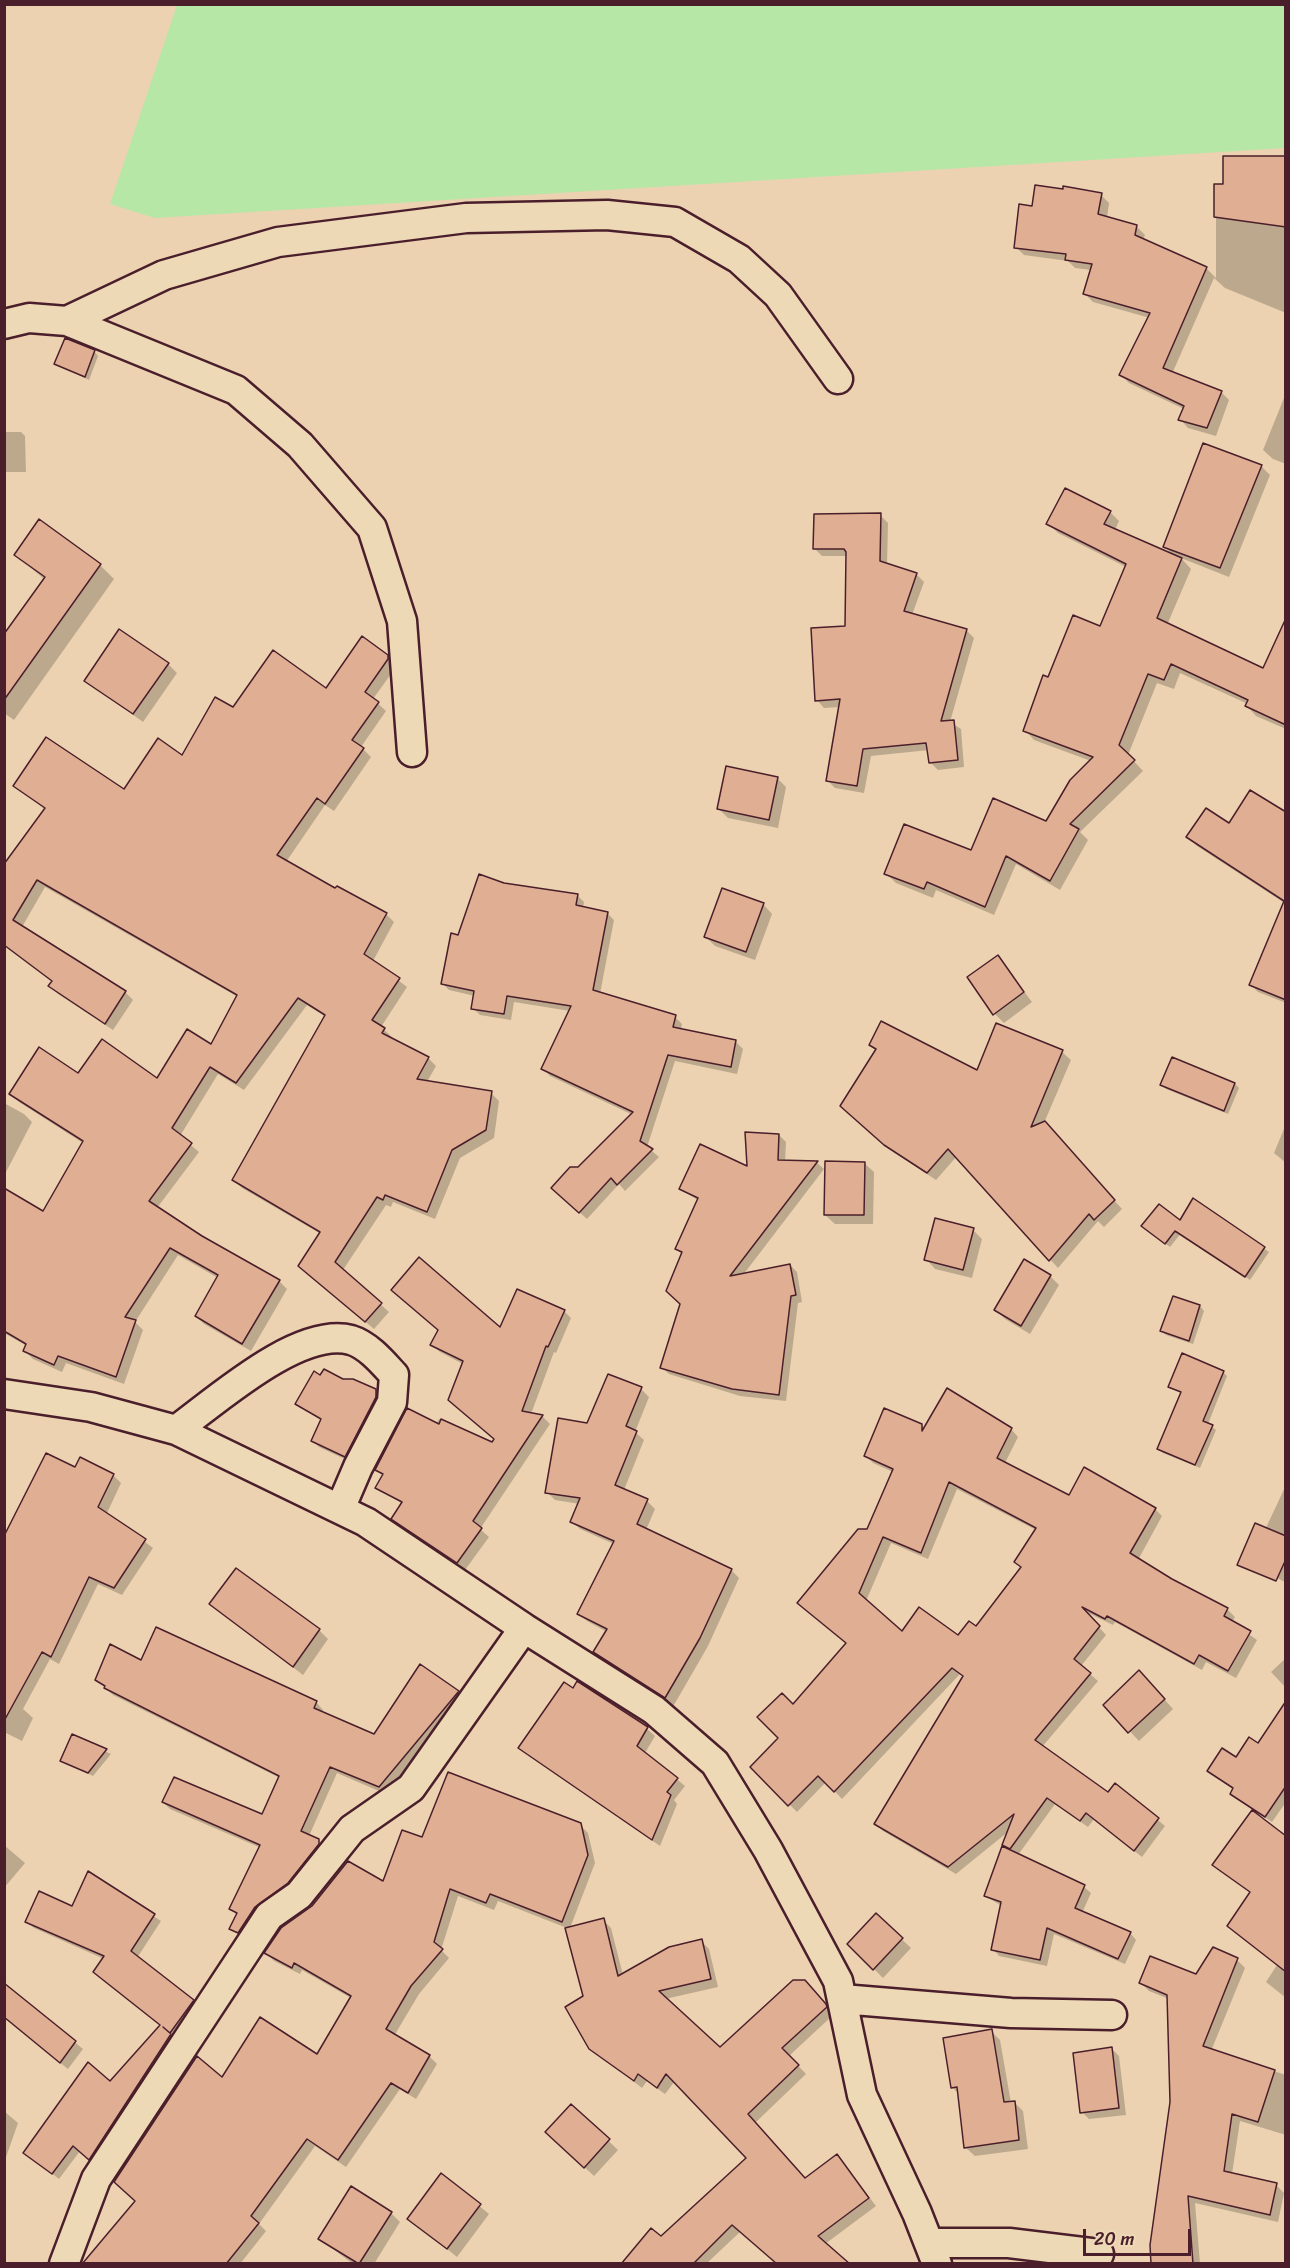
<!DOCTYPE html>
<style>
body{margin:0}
#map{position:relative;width:1290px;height:2268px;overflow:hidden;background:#ecd2b1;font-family:Sriracha,sans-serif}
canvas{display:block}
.frame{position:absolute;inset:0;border:6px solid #4a1f2b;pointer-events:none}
.scale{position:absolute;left:1083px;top:2229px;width:108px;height:27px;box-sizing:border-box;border:3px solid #4a1f2b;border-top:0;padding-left:8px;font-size:18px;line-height:21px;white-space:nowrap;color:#4a1f2b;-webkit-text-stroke:4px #eed9b7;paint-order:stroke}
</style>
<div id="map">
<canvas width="1290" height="2268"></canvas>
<div class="frame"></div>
<div class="scale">20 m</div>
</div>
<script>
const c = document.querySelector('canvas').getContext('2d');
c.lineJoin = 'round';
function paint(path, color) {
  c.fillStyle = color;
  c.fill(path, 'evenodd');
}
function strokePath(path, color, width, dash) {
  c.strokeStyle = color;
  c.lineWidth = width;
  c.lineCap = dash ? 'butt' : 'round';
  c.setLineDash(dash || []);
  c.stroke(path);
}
paint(new Path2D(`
 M177,5H1285V148L155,218L110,204Z`), '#b6e7a7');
paint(new Path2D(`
 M1286,158V313L1225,288L1214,278L1172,374L1221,392L1229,400L1216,436L1188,428L1180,419L1184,409L1129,383L1120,374L1150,318L1093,302L1085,294L1091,270L1075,268L1068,261L1024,255L1016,247L1033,208L1101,195L1109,203L1107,218L1137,227L1145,235L1143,240L1206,268L1216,278V186L1225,185Z
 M94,351L98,356L89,380L56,364Z
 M1286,393V464L1273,459L1263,450Z
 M4,432H21L25,436L26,472H4Z
 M1261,466L1270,475L1229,577L1181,558L1191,569L1167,625L1264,670L1286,622V729L1256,716L1247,706L1248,704L1180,673L1174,689L1157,683L1128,755L1143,771L1080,832L1088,840L1060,890L1016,864L994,915L936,890L933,898L896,883L886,873L972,852L1047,823L1091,761L1034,740L1025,730L1049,679L1101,628L1126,567L1058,533L1048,523L1110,512L1119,521L1115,530L1174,556L1165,547Z
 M880,515L888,523L887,565L916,574L924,582L912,615L966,630L974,638L950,722L961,729L964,767L938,770L930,762L929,750L871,756L864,793L835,788L827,780L840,707L824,708L817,700L847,628V556H822L814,548Z
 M40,522L100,565L114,579L14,720L4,713V637L45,580L16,555Z
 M387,656L396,667L373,699L386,711L361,747L371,757L334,811L325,805L286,862L386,914L394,922L373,961L407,987L381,1027L392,1037L391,1039L428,1058L436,1066L427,1082L491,1093L499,1101L494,1138L460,1158L435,1219L393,1202L391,1207L386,1205L343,1270L389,1312L374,1329L308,1274L321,1234L242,1188L234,1180L326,1017L307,1005L244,1090L218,1074L180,1136L199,1152L157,1208L279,1281L287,1289L251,1351L204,1324L196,1316L218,1278L178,1255L135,1322L143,1330L124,1384L66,1363L62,1372L33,1359L25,1351L27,1346L4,1333V1190L44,1213L83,1143L19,1102L11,1094L78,1075L158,1080L212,1046L238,997L45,887L22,927L125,992L133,1000L113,1030L58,994L50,986L53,982L4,945L46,810L15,786L124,791L182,757L233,709L326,690Z
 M168,664L177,673L143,722L86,681Z
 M777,778L786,787L778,828L728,818L719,809Z
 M1251,792L1286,904L1197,846L1188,837L1229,825Z
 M504,885L577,895L584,902L583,908L607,913L614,920L600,994L675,1017L682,1024L681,1030L736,1042L743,1049L737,1074L675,1061L647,1147L659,1157L625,1191L619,1184L587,1219L560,1195L579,1169L633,1115L550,1076L543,1069L570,1011L514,1002L511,1020L480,1015L473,1008L475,996L449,990L442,983L459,936Z
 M763,904L772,914L755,960L715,946L706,937Z
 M1286,924V1003L1258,992L1251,985Z
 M998,957L1032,1002L1004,1023L995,1014Z
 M870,1045L978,1072L1062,1052L1071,1060L1044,1123L1122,1209L1104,1227L1098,1221L1058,1268L957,1156L936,1180L895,1153L851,1114L876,1051Z
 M1235,1084L1239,1088L1228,1114L1166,1089L1162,1085Z
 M4,1103L24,1114L32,1122L4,1176Z
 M1286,1124V1163L1274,1153Z
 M779,1135L786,1142L785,1162L817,1163L824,1169L743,1275L790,1265L797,1272L802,1302L798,1303L786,1401L740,1396L669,1374L661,1367L682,1304V1255L677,1249L699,1201L681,1189L748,1168Z
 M864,1163L874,1172L873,1224H835L825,1215Z
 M1186,1227L1170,1247L1147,1230Z
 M1235,1228L1269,1252L1250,1280L1222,1260Z
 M973,1230L982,1239L972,1278L935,1269L926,1259Z
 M1050,1276L1059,1285L1030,1334L1005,1319L996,1310Z
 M1173,1298L1200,1306L1204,1311L1193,1344L1166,1335L1162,1331Z
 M564,1311L571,1318L556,1353L554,1352L531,1414L543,1417L550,1424L480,1529L489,1537L465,1570L393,1519L403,1504L377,1488L383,1476L377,1470L436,1424L439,1419L493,1444L496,1440L463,1364L440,1352L432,1345Z
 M1223,1372L1227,1376L1208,1424L1216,1430L1200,1468L1163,1453L1159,1449L1182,1394L1170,1386Z
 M320,1377L343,1380L376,1391L382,1397L351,1462L319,1447L313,1441L322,1420L297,1404Z
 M641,1389L649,1397L635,1432L644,1440L624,1490L647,1501L655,1509L646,1530L731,1570L739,1578L708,1646L674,1705L603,1660L595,1652L607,1632L587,1621L579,1614L614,1544L580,1529L572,1521L580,1504L555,1500L547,1492L588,1425Z
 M921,1426L924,1429H1011L1018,1437L1005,1463L1069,1497L1155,1509L1162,1516L1138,1560L1228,1610L1235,1617L1232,1622L1257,1640L1236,1678L1206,1662L1202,1670L1115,1622L1113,1625L1084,1611L1106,1635L1081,1666L1098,1681L1042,1747L1108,1794L1115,1785L1165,1826L1142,1857L1094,1819L1088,1827L1055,1804L1018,1855L1084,1887L1091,1893L1082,1913L1130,1933L1136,1940L1125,1964L1054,1934L1047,1966L999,1956L993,1949L1002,1906L985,1896L1011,1851L1004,1844L1009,1831L956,1874L883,1831L876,1824L964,1677L960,1674L842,1799L826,1782L797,1812L752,1767L781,1738L793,1706L847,1643L868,1531L893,1472L873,1463L865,1455ZM957,1489L1036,1530L1022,1568L976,1628L958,1637L902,1634L866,1601L891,1543L928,1559Z
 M75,1469L113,1475L121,1483L107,1513L153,1548L122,1595L98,1584L59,1664L50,1659L23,1709L33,1718L22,1741L4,1732V1611Z
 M1286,1485V1581L1285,1582L1249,1564Z
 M211,1604L319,1630L328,1639L303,1675Z
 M1286,1658V1688L1271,1672Z
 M141,1662L316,1702L323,1710L321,1713L374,1736L420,1666L465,1699L386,1794L337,1773L309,1836L325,1847L246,1939L231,1928L237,1915L231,1909L261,1848L170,1809L163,1802L262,1816L280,1778L113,1695L97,1680Z
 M1148,1681L1173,1709L1139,1741L1105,1705Z
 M1286,1704V1802L1272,1822L1260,1814L1258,1816L1286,1838V1998L1266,1982L1277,1965L1251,1893L1214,1865L1254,1810L1232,1794L1234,1790L1209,1771L1259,1745Z
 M647,1729L655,1736L645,1753L685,1786L674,1800L677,1804L660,1846L520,1748Z
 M73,1736L111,1754L93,1776L62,1761Z
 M580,1825L588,1833L595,1863L570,1928L603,1920L611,1928L623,1975L701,1941L709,1949L718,1987L665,1999L720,2049L812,1990L833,2015L789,2056L806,2074L755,2123L806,2180L844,2164L876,2206L825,2244L740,2232L706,2264H623L661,2238L748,2158L675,2081L665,2094L647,2081L642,2088L591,2048L585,1997L567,1928L498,1901L494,1910L458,1896L441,1950L449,1958L419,1994L394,2036L429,2056L437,2064L416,2099L400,2089L346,2167L315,2146L259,2224L266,2231L240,2264H179L136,2201L222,2079L318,2056L351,1998L302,1970L300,1974L274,1961L266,1953L383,1884L422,1839Z
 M4,1845L25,1863L4,1888Z
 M88,1873L161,1921L137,1958L199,2007L177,2038L170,2035L177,2042L95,2165L80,2151L59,2179L25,2153L110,2083L162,2026L104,1959L34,1928L27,1922L73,1908Z
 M876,1915L911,1948L883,1978L849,1944Z
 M1237,1960L1245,1968L1211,2051L1286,2075V2135L1240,2121L1232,2174L1276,2185L1284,2193L1278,2222L1195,2203L1200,2264H1152L1172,2102L1169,1999L1149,1991L1141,1983L1196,1976Z
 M4,1985L83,2049L68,2069L4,2018Z
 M991,2031L1000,2040L1011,2103L1014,2102L1023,2111L1028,2149L975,2156L965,2147L960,2095L952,2087Z
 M1112,2049L1119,2056L1126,2115L1089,2119L1082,2112Z
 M572,2106L618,2150L594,2176L556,2141Z
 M4,2111L18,2123L4,2163Z
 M442,2175L489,2214L457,2257L409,2218Z
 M391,2213L400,2222L374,2264H353L320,2239Z`), '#0003');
const building = new Path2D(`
 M1223,156H1286V227L1214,217V184H1223Z
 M1035,185L1063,189V186L1102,193L1098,214L1137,225L1135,235L1207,267L1163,368L1222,391L1207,428L1178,420L1184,406L1119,375L1150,313L1083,294L1092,264L1065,260L1066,254L1014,248L1019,204L1032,206Z
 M65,338L95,350L85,377L54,364Z
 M1203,443L1262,465L1220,568L1163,547Z
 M1065,488L1111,511L1104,524L1182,558L1157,618L1263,668L1286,618V725L1245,706L1248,700L1171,664L1164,680L1148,674L1119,745L1135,760L1070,824L1079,829L1050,881L1006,856L985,907L927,882L924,889L884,874L904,824L971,850L993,798L1046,821L1070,780L1093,757L1023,731L1043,675L1048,677L1073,615L1100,626L1126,564L1046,524Z
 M881,513L880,561L917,573L904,611L967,629L941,721L954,720L958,760L929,763L926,743L863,749L857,786L826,781L840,699L815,701L811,628L845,626L846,552L844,549H813L814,514Z
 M39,519L101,564L4,700V634L45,577L14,555Z
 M119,629L169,663L133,714L84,681Z
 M362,636L388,655V659L365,692L379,702L352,740L364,748L325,804L317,798L277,855L335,888L337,886L387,913L364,954L400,978L372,1020L385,1028L382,1033L429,1057L417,1079L492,1091L486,1130L452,1150L427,1212L385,1195L383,1200L377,1197L335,1262L382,1303L365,1322L298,1266L320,1232L232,1180L325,1015L298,998L236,1083L210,1067L172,1128L192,1143L149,1201L202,1236L280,1280L242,1344L195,1316L218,1275L170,1248L125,1317L136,1320L116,1377L58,1356L54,1365L23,1351L26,1344L4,1331V1188L43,1211L83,1141L9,1094L39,1047L78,1073L102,1039L157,1078L187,1029L211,1044L237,995L37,880L13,920L126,991L105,1024L48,986L52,981L4,945V864L45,808L13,786L46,737L124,789L158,738L182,755L215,697L233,707L273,650L326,688Z
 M726,766L778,777L769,820L717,809Z
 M1250,790L1286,812V1000L1249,985L1284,901L1186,837L1206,808L1229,823Z
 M479,874L504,883L578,894L576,905L608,912L593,990L676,1015L673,1027L736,1040L731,1067L668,1055L640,1141L653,1149L617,1185L611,1178L579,1213L551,1188L570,1167H578L633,1112L541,1069L571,1006L507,996L504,1014L471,1009L474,991L441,984L451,933L458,935Z
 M722,888L764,903L746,952L704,937Z
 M998,955L1024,992L993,1015L967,977Z
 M881,1021L977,1070L996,1023L1063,1050L1031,1127L1045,1121L1115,1200L1094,1220L1089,1214L1049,1261L948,1149L927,1173L884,1145L840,1106L876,1049L869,1045Z
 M1172,1057L1235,1083L1224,1111L1160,1085Z
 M745,1132L779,1134L778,1160L818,1161L730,1276L790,1264L796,1295L791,1296L779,1395L732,1389L660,1368L680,1304L666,1291L682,1252L675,1249L698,1198L679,1189L700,1144L747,1166Z
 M825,1161L865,1162L864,1215H824Z
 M1193,1198L1265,1247L1245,1277L1175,1231L1165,1244L1141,1226L1159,1204L1180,1220Z
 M935,1218L974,1228L963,1270L924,1260Z
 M419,1257L500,1327L517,1289L565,1310L548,1347L546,1346L522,1411L543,1415L473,1521L482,1528L457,1563L391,1519L402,1502L375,1488L383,1474L375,1470L407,1408L439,1424L441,1419L492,1442L494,1439L448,1400L463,1361L430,1345L438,1330L391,1290Z
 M1024,1259L1051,1275L1021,1326L994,1310Z
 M1173,1296L1200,1305L1189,1341L1160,1331Z
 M1182,1353L1224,1371L1203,1421L1213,1425L1195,1465L1157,1449L1181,1392L1168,1387Z
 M324,1369L343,1379H353L376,1389V1397L345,1457L311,1441L321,1419L295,1404L314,1371L320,1375Z
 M608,1374L642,1387L626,1426L637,1431L615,1485L648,1499L637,1524L732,1569L700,1638L665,1698L593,1652L607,1629L577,1614L614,1541L570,1522L580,1498L545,1493L558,1418L587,1423Z
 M947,1388L1012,1428L997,1458L1069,1495L1084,1467L1156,1508L1130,1553L1172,1579L1228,1608L1224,1616L1251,1631L1228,1671L1199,1655L1194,1664L1107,1616L1105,1619L1082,1607L1100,1626L1074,1659L1091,1673L1035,1740L1108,1792L1115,1783L1159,1818L1134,1851L1086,1813L1080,1821L1047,1798L1010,1849L1002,1845L1014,1814L948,1867L874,1824L963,1676L952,1668L834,1792L818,1776L788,1806L750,1767L778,1738L757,1717L782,1693L793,1704L846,1643L797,1603L858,1529H867L893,1469L864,1456L884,1408L922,1424V1431ZM949,1482L1036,1528L1014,1562L1021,1567L976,1626L969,1621L958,1635L919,1607L902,1631L859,1593L883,1537L921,1553Z
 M46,1453L75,1467L80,1457L114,1474L98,1507L146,1539L114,1588L89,1577L51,1657L42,1652L4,1721V1536Z
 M1255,1523L1286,1536V1559L1276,1581L1237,1565Z
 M236,1568L320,1629L293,1667L209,1604Z
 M156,1627L317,1701L314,1708L374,1734L420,1664L459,1691L379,1787L330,1767L301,1831L319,1839V1844L288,1883L255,1907L238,1933L229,1929L237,1913L229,1909L260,1845L162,1802L174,1777L262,1814L279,1776L104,1688L105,1686L95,1680L110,1644L141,1660Z
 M1139,1670L1165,1699L1128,1733L1103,1705Z
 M577,1681L648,1727L637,1746L678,1778L667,1792L671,1795L652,1840L518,1748L564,1682L573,1688Z
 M1286,1701V1786L1265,1817L1230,1794L1233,1788L1207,1771L1222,1748L1236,1757L1249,1737L1258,1743Z
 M72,1734L107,1749L88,1773L60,1761Z
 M448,1772L581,1823L588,1855L562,1922L490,1894L486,1903L450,1889L434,1942L443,1949L411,1986L386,2029L430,2055L408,2093L391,2083L338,2160L307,2139L251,2216L259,2223L226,2264H82L135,2201L114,2182L197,2056L222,2077L260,2017L317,2054L351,1996L294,1963L292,1968L264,1953L281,1928L312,1906L348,1861L383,1881L402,1830L422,1837Z
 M1252,1810L1286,1836V1972L1227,1926L1250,1892L1212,1865Z
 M1002,1846L1085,1885L1075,1908L1131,1932L1118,1959L1047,1928L1040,1960L991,1950L1001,1902L984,1896Z
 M88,1871L155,1914L131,1951L194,2000L170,2033L163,2027L171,2034L89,2160L73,2146L52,2174L23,2153L88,2062L110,2081L160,2025L93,1972L104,1956L25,1922L39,1891L72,1906Z
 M876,1913L903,1938L873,1970L847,1944Z
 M604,1918L618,1976L669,1947L702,1939L711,1979L659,1991L720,2047L793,1980H805L826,2004L827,2007L782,2048L799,2065L748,2114L805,2178L837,2154L869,2198L818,2236L850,2264H777L732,2225L693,2264H621L651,2228L661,2236L746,2158L666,2074L657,2088L638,2074L634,2081L589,2049L565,2007L583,1996L565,1928Z
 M1213,1947L1238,1958L1203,2046L1275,2070L1258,2122L1232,2114L1224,2171L1277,2183L1270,2215L1188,2196L1193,2264H1151L1150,2245L1170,2102L1167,1995L1139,1983L1150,1956L1196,1974Z
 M4,1983L76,2041L60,2063L4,2017Z
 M992,2029L1004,2102L1015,2101L1019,2140L964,2148L957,2087L951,2088L943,2038Z
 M1112,2047L1119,2108L1080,2113L1073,2053Z
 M571,2104L610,2139L584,2168L545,2132Z
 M441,2173L481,2204L447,2249L407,2219Z
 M351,2186L392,2212L359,2264L318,2239Z`);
paint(building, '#e0af93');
strokePath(building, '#4a1f2b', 1.5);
const minor = new Path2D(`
 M67,321L164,275L278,242L466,218L607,215L675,222L739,259L778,295L838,379
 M4,324L29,318L67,321L236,390L300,445L372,528L402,621L412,752
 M4,1394L91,1407L176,1430L366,1522L524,1628L654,1710L715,1763L768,1850L838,1981L862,2095L917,2213L937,2264
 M176,1430C216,1401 299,1326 351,1340C368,1345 383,1363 394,1375L392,1402L358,1467L340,1509
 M842,1999L1011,2013L1112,2015
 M929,2243H1009L1099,2254
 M64,2264L96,2179L269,1916L299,1895L352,1829L411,1788L524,1628`);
strokePath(minor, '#4a1f2b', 33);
strokePath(minor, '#eed9b7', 28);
</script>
